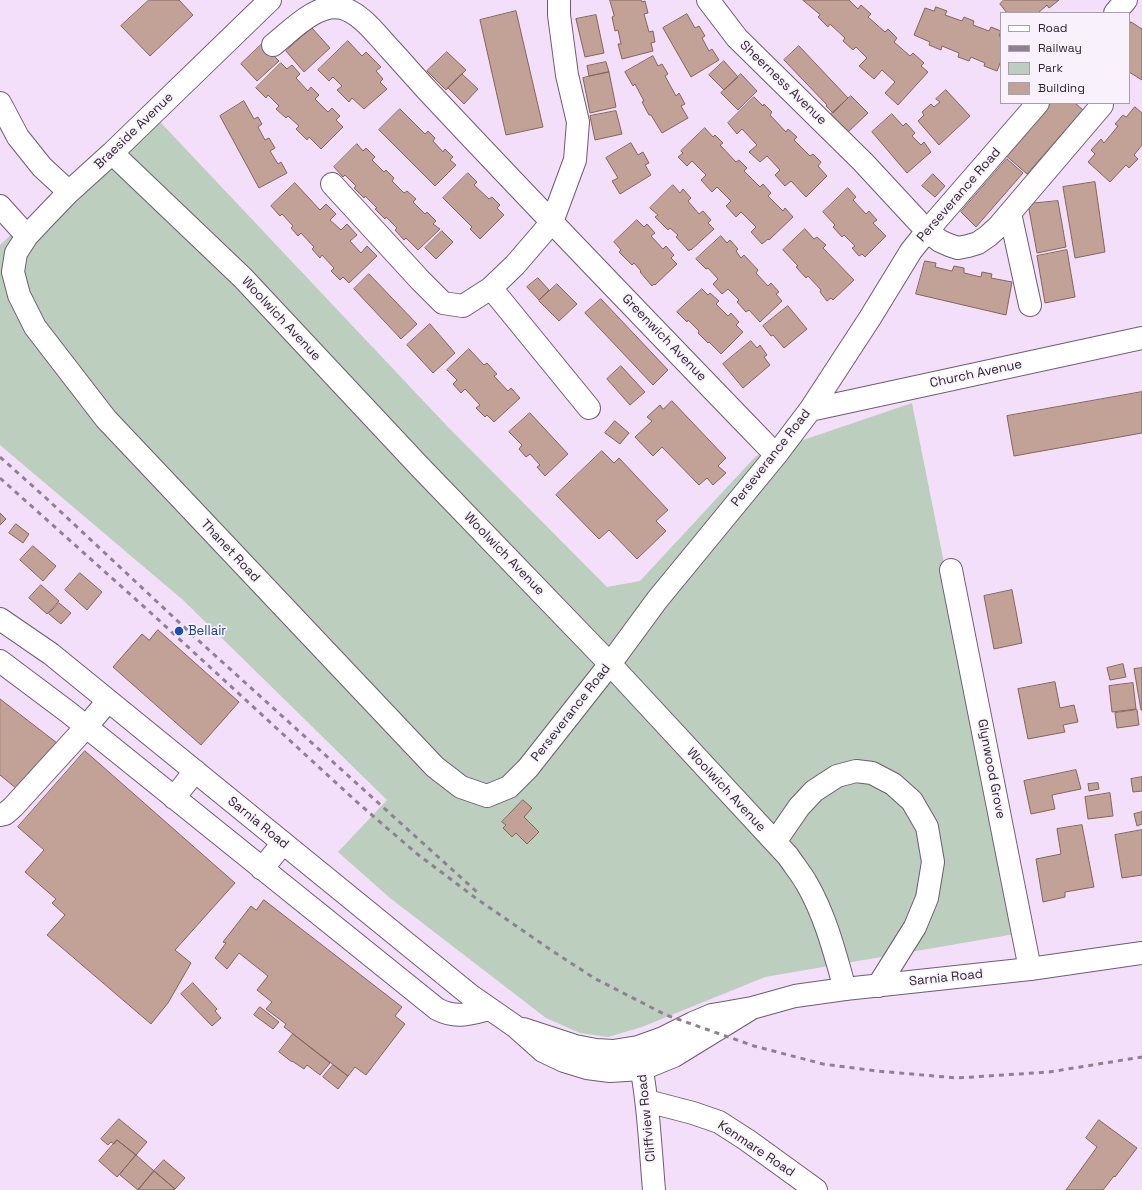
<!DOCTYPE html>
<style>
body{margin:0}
#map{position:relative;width:1142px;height:1190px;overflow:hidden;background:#f4dffa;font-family:"Space Grotesk",sans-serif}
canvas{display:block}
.legend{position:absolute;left:1000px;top:12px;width:130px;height:92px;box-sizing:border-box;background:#f9f1fc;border:1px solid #a8a0aa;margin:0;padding:5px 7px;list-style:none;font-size:12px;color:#2e2630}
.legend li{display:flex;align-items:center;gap:8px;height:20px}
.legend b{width:20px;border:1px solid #a8a0aa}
</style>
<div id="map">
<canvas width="1142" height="1190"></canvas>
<ul class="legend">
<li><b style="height:5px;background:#fff"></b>Road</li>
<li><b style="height:5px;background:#8f8193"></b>Railway</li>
<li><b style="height:11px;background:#bccebd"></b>Park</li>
<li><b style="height:11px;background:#c2a196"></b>Building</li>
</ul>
</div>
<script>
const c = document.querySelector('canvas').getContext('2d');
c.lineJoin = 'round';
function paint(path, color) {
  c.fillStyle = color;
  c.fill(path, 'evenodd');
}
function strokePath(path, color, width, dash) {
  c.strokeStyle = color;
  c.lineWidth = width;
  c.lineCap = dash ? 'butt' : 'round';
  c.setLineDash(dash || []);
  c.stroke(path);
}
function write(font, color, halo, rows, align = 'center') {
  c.font = font + ' "Space Grotesk",sans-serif';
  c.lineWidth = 3.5;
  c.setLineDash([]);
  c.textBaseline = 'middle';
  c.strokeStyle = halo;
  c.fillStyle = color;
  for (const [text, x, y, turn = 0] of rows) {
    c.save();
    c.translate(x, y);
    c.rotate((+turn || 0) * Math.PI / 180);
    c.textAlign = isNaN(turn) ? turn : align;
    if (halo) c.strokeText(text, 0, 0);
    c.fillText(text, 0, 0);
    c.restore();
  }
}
paint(new Path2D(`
 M147,108L447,426L607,587L640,581L756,456L912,403L969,688L1015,934L765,977L642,1027L608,1037L580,1033L546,1018L390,898L338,852L387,800L183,600L0,445V245Z`), '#bccebd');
const building = new Path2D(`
 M149,0H179L193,15L150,56L121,26Z
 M610,0H641L642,2L645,1L648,13L644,14L649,32L653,31L655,42L651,43L653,51L622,59L618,44H621L618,30L615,31L612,17L614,16Z
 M803,0H849L858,9L861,5L871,14L868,17L885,32L888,29L897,38L894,42L910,56L913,53L924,63L921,66L928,72L898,105L885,93L895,82L882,70L874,79L859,66L867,58L856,47L853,50L843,41L845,38L830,24L828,27L818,17L820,15Z
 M1004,0H1059L1049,8L1047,5L1038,13H1007L1000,4Z
 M936,7L947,11L945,15L962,21L964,17L974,21L973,25L989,31L991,27L1001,31L999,36H1001V61L997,71L984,66L985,63L971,57L969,61L958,57L959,53L942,46L941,50L929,45L930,42L914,35L925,8L934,11Z
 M516,11L543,127L506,135L480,20Z
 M687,14L695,28L699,26L705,36L702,38L709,51L712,49L719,60L691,77L663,28Z
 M596,15L604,53L585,57L576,19Z
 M1131,22L1142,29V80L1129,72V26Z
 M312,28L330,48L304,72L286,51Z
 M348,41L362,56L366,52L381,67L376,71L383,79L380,82L387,89L364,109L352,98L349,102L337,90L342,86L333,77L329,81L318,70Z
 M262,44L279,61L257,81L241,64Z
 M799,46L848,98L833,113L826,106L827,105L784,60Z
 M447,52L466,70L446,90L427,71Z
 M653,56L658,66L662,64L668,74L665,76L676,96L679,93L685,104L681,106L688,118L662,133L651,115H649L642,102L644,101L635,84L633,86L625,72Z
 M724,61L738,77L724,90L709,75Z
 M606,62L609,72L589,76L587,66Z
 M281,63L287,69L292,65L300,74L296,78L308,91L311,87L319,95L315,99L328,112L332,108L340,116L336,120L343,127L321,149L309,137L307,140L296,129L299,126L288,116L286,118L276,109L279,106L268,95L266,98L256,88Z
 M609,72L616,107L590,113L583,78Z
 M462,74L478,89L464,104L448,88Z
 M741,74L757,91L738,110L721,93Z
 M946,90L970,116L939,145L918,121L924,115L922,112L931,104L934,107L940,102L936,99Z
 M851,96L868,113L847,133L830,115Z
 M754,97L763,106L764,104L772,112L770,115L786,132L788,129L797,137L794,140L810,156L813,154L821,162L818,166L827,176L806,197L791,181L785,186L775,175L780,170L767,156L760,162L749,152L757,145L742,129L737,134L728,123Z
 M244,101L254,119L258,117L262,124L258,127L265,140L269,138L275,148L270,151L278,164L281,162L287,173L259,188L220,116Z
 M1048,103H1075L1083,110L1027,174L1004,154Z
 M1135,107L1142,113V145L1134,155L1138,159L1129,168L1126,165L1110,182L1088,162L1095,154L1091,150L1101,139L1104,143L1118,126L1115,124L1123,115L1126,117Z
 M400,109L425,134L428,131L435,138L433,141L443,152L445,149L453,157L450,160L456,165L435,186L379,130Z
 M616,111L622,134L595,140L590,116Z
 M892,114L903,126L906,123L915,133L912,136L921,145L924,142L931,152L907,173L872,132Z
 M705,128L713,137L715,135L723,143L720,145L736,162L739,160L747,168L744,171L760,187L763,184L771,193L768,196L783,211L785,208L793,217L769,240L768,239L762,244L751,232L756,227L741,212L736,217L726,206L731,201L717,187L712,192L701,180L706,175L692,161L687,166L678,157L683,153L681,151Z
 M631,143L638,155L643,152L649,163L645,165L651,175L620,194L612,181L618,178L606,158Z
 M357,144L363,151L366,148L375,157L372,160L384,172L386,170L394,178L392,181L404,193L407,191L416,199L413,202L425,214L427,212L436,221L433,224L440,229L418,250L406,238L404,240L395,230L397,228L386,217L385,219L375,209L377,208L365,196L364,198L354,188L356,186L345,175L343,177L334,167Z
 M1007,159L1023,173L976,227L961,212Z
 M468,173L477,182L474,185L489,199L492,197L500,205L497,208L504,215L480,239L470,229L472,227L443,198Z
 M933,174L945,186L935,197L922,186Z
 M1095,182L1105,252L1075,258L1063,187Z
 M295,183L320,210L326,204L336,214L330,220L341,230L347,224L357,235L350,241L361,253L367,246L377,256L349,283L343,277L340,280L331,271L334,268L322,255L320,258L312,249L314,247L301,233L298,236L291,228L293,226L282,214L280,216L271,206Z
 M673,185L680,193L683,189L691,198L688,201L699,214L703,211L711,220L708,223L714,229L691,250L690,249L689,251L676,237L678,235L670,228L668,230L655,217L658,215L650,208Z
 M848,188L856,197L853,200L866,214L869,211L877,220L873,223L886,236L865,257L862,254L859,256L852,248L855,246L844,235L842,237L833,227L835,225L823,212Z
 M1058,201L1066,247L1037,253L1028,204Z
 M637,220L644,227L647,224L655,233L651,236L663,249L666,246L674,255L671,258L677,264L655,285L654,284L652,286L640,272L641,271L634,263L632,265L619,252L621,250L614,242Z
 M805,229L814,239L817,237L826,245L823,248L854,280L833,300L831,298L827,301L820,292L821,290L808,276L806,278L796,267L798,266L783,250Z
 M442,231L453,242L436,259L425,248Z
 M721,236L727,243L730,240L738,249L736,251L741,258L744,255L758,270L756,273L768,286L771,283L779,292L776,294L782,301L760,322L749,310L746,312L737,302L739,300L728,289L722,294L713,284L718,279L708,268L706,269L696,259Z
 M1067,250L1075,297L1045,303L1037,256Z
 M925,261L936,263L935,267L952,271L954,266L964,268V273L981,277L982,272L992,274L991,278L1012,282L1006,315L916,294Z
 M369,274L417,324L401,339L354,289Z
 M538,278L549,290L539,300L527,287Z
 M557,284L577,304L559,321L539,301Z
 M702,289L708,295L710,293L719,301L716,304L728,316L731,313L739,322L736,325L743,332L721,354L709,342L708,343L698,333L699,331L688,320L687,322L677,312Z
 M601,299L668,370L653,385L585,313Z
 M788,306L807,329L784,348L773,335L771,336L763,326Z
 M430,324L455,353L433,373L407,345Z
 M751,341L757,348L760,345L767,355L764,357L770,365L743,388L723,364Z
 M469,349L484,365L487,363L497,374L494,376L508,391L511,388L520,398L494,422L487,415L485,417L476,408L480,405L465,389L461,393L453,384L457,380L447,370Z
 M621,366L645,392L630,405L607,379Z
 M1142,392V433L1014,456L1007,416Z
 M672,401L726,458L718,466L726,473L713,485L707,478L699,485L662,447L653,456L635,437L652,421L647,417L660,405L663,409Z
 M530,413L568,454L545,476L537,467L540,465L530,454L526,457L519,449L522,445L509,432Z
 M615,421L629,433L620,444L605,433Z
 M602,451L614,463L619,458L668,510L656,521L666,531L637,559L609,530L599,539L556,495Z
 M0,513L6,519L0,525Z
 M16,524L29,534L23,543L9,533Z
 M33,546L56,566L43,581L20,560Z
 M80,573L102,592L87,610L65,590Z
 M41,585L59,601L47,614L29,598Z
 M1012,590L1022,643L994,649L984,596Z
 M59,603L71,613L61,624L49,614Z
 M158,630L239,702L201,745L113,667L142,634L149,640Z
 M1123,664L1126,677L1110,680L1107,668Z
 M1142,668V710H1141L1134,669Z
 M1055,682L1060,708L1074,705L1078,722L1063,725L1065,732L1028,739L1018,689Z
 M1133,683L1136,709L1112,712L1109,686Z
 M0,699L57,743L17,789L0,775Z
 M1137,710L1139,725L1117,728L1115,713Z
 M85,751L235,883L175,950L191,963L168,1003L151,1024L47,935L65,915L52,903L56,899L25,872L44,850L18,827Z
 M1076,770L1081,789L1052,795L1055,809L1031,814L1024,781Z
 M1142,777V791L1133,792L1131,779Z
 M1098,783L1099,789L1089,791L1088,784Z
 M1110,793L1113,816L1088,819L1085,797Z
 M523,800L532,808L524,817L539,832L527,844L516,833L512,837L503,828L506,825L502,822Z
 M1142,812V824L1137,826L1134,814Z
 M1082,825L1094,887L1065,892V897L1043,902L1036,859L1061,854L1057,829Z
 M1142,830V875L1122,878L1115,835Z
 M264,900L402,1007L395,1016L405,1024L366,1075L355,1067L348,1076L284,1027L286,1024L266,1009L272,1002L257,990L268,976L239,953L227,969L215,958L226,943L223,942L251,906L256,910Z
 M193,983L217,1009L215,1011L221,1018L212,1026L181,994Z
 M260,1007L279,1022L273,1029L254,1015Z
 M293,1034L330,1063L320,1075L307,1065L304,1069L292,1061V1062L279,1052Z
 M333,1065L348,1076L338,1089L323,1077Z
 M119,1119L147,1142L136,1155L117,1140L114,1144L111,1142L108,1145L101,1139Z
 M1099,1120L1137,1148L1115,1177L1114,1176L1103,1190H1066L1097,1147L1086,1138Z
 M117,1140L136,1155L117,1177L99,1161Z
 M136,1155L154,1171L138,1190L120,1175Z
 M164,1160L185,1178L175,1189L154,1171Z
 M154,1171L175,1189L174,1190H138Z`);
paint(building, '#c2a196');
strokePath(building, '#84655b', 1);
const minor = new Path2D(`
 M270,0L112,153L69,192L44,218L27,236L16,253L13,272L19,295L35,327L106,419L435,767L461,787L487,796L509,787L528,768L610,664L657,600L776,455L810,410L870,318L911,251L927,231L1038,103
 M708,0L737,38L863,162L927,231L940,241L949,245L958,248L968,246L978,243L988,236L998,227L1102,105
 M1115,13L1126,0
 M273,45C291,31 317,2 342,8C361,13 377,35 390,49C402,62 414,76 426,89C541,212 658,333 776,455
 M0,103L18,137L42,167L69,192
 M112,153L243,278L420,467L610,664L788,856C794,865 802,875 807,884C826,917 835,954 845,989
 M332,184L420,280L443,303L463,306L491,288L515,265L552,222L575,160L578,122L567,75L559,15V0
 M0,206L27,236
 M1010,213L1030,305
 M491,288L589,408
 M810,410L1142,338
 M951,570L1030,969
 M0,661L68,712L437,1009C456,1019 470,1014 489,1009
 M174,798L195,771
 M0,815L5,814L13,807L86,727L108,701
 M775,842L799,807L814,791L837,776L856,771L872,773L893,784L912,801L927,827L933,862L927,898L915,927L878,986
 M262,869L283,843
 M638,1050C648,1096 650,1143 654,1190
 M647,1101L693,1113L719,1122L747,1140L816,1190`);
const major = new Path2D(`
 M0,619L51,654L470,995L516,1027L543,1051L564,1061L587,1068L610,1071L642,1069L674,1056L752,1008
 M523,1029L575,1046L596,1050L613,1051L638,1047L663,1038L693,1023L712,1015L752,1008L795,996L845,989L1030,969L1142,953`);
strokePath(minor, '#6e5c73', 24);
strokePath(major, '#6e5c73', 24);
strokePath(minor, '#fff', 22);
strokePath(major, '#fff', 22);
strokePath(new Path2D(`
 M0,457L46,498L199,641L477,892
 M0,478L151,613L358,803L416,853L477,899L551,950L594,978L666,1015L754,1046L823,1064L877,1071L957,1078L1049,1072L1142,1057`), '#8f8193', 3, [5, 5]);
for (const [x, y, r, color] of [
 [179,631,5,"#1a4fb4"]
]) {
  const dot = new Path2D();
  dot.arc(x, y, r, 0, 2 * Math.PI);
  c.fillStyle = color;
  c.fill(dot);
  strokePath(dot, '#f9f1fc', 1.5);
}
write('13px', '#2e2630', '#f9f1fc', [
 ["Sheerness Avenue",783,83,44],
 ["Braeside Avenue",134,131,-44],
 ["Perseverance Road",959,195,-49],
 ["Woolwich Avenue",281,319,47],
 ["Greenwich Avenue",664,338,46],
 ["Church Avenue",976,374,-12],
 ["Perseverance Road",771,458,-52],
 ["Thanet Road",230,551,47],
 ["Woolwich Avenue",504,554,46],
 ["Perseverance Road",571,713,-52],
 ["Glynwood Grove",991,769,79],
 ["Woolwich Avenue",726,790,47],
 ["Sarnia Road",258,823,39],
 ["Sarnia Road",946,978,-6],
 ["Cliffview Road",647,1118,-96],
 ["Kenmare Road",756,1149,34]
]);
write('13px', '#164399', '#f9f1fc', [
 ["Bellair",188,631]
], 'left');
</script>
